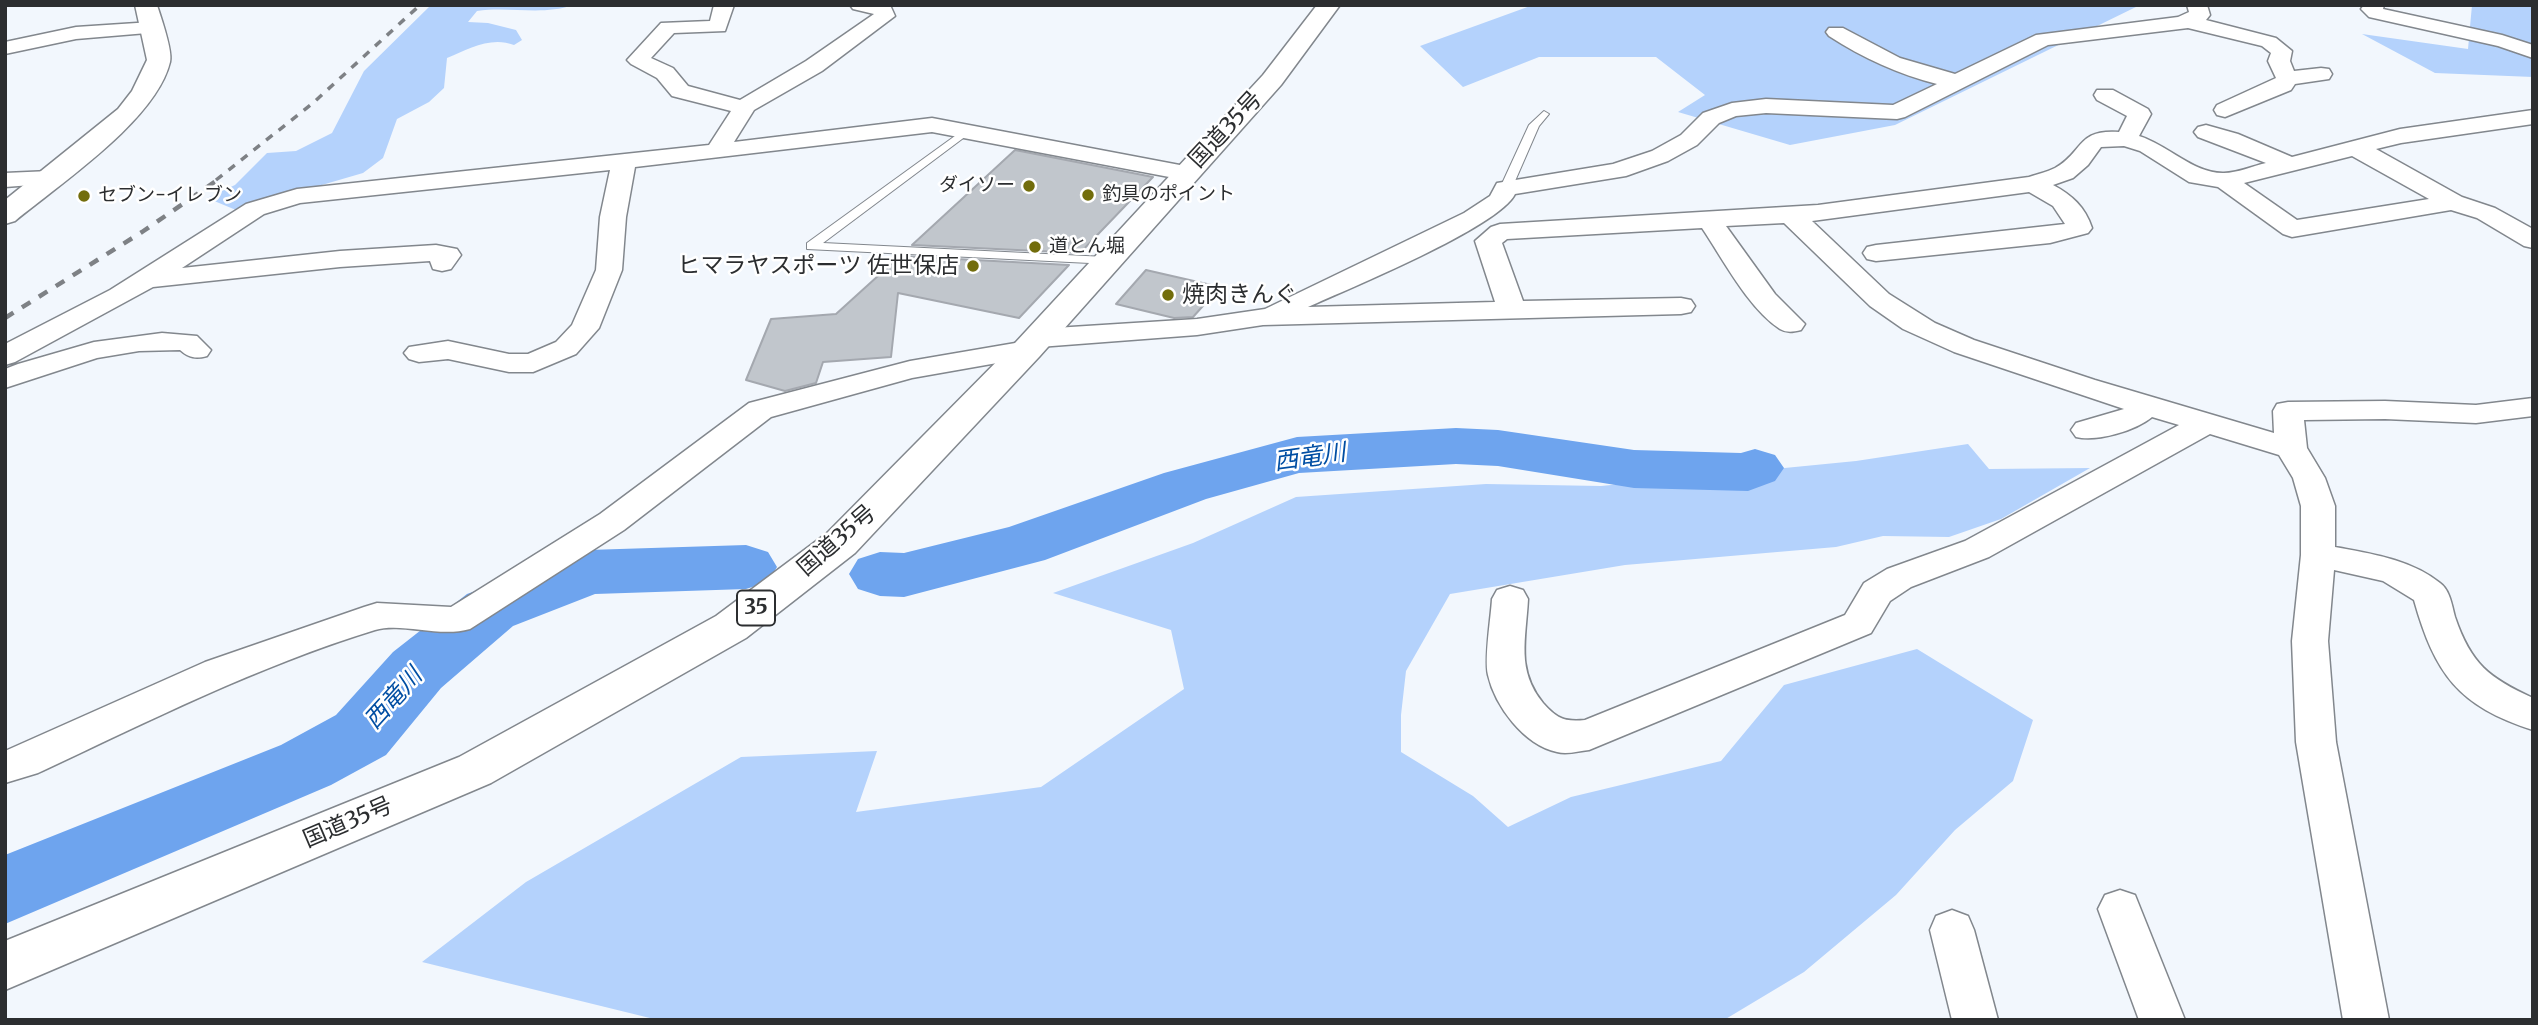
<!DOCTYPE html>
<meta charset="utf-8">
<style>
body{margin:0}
#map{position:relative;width:2538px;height:1025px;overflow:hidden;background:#f2f7fd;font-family:Merriweather,serif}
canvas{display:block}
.frame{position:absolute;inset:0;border:7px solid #2c2e30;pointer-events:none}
</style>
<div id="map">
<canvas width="2538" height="1025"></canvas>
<div class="frame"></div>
</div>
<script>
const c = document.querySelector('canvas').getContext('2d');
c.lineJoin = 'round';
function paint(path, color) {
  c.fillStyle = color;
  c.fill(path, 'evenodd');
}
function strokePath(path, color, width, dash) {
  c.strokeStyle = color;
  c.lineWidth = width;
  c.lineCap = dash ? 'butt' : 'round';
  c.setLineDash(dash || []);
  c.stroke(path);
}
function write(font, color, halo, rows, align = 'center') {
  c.font = font + ' Merriweather,"Noto Sans JP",serif';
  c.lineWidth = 5;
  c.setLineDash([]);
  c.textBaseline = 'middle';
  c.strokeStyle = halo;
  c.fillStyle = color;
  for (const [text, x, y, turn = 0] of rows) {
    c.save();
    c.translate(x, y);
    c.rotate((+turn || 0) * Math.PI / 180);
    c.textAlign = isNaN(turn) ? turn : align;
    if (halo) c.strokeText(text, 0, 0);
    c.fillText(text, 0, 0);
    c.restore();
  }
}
paint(new Path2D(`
 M431,5H573C542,16 509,6 477,11L468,22L488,23L516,30L522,40L514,45C491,36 468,49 447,58L444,88L429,102L397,119L383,158L363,173L236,210L207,198L235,185L267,153L296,151L332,133L364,71Z
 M1533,5H2140L1895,125L1790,145L1678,112L1705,95L1656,57H1539L1463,87L1420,46Z
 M2472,5H2533V77L2435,73L2362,34L2468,49Z
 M1968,444L1989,469L2090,468L2001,519L1949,537L1883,536L1836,547L1625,565L1450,594L1406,671L1401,715V752L1473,796L1508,827L1571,797L1721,761L1784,685L1917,649L2033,720L2013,781L1955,830L1896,895L1804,972L1724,1020H658L422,962L526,882L741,757L877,751L856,812L1041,787L1184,689L1171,630L1053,593L1193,543L1296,497L1486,484L1601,486L1856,461Z`), '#b4d2fc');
paint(new Path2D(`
 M1456,428L1498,430L1634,450L1741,453L1755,449L1775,455L1784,468L1775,481L1748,491L1634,488L1498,466L1456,464L1299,473L1206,499L1045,560L904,597L880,596L858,589L849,574L858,559L880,552L904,553L1009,527L1164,473L1297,437Z
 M746,545L768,552L777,567L768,582L746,589L595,594L513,626L441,688L386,755L331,785L5,924V855L281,745L336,715L393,652L467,594L588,550Z`), '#6ea4ee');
const building = new Path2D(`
 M1015,150L1153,177L1080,253L912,245Z
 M900,256L1069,265L1019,318L898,293L891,357L823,362L816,383L785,391L746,380L771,319L836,314Z
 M1146,270L1220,287L1193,317L1174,318L1116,304Z`);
paint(building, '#c1c6cc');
strokePath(building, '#a4a8af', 2);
const service = new Path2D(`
 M1544,111L1549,114L1539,126L1512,188L1510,190H1502L1500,188L1529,125Z
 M966,128L971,131L970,133L823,243L1106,257L1112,261L1110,264L807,249V243Z`);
const minor = new Path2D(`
 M714,5H734L725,31L674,33L651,58L673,68L688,86L740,100L806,61L874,14L853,9L850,5H890L895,16L822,71L754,110L734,142L932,118L1185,166L1194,168L1197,173L1194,178L1185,180L932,132L635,167L626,217L622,270L599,328L576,354L533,372H509L448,359L419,362L409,359L404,353L409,347L448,341L509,354H528L556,342L572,325L596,270L600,217L610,170L300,203L264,214L182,268L340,251L436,245L457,249L461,255L451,269L442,271L433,269L430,261L340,267L153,287L15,362L5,365V344L110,290L246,204L297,189L709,145L731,111L672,96L657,78L631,64L627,60L661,23L710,21Z
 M2187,5H2207L2210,15L2206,20L2276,38L2292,51L2290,61L2294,71L2321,68L2329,69L2332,74L2329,79L2295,84L2291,90L2225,117L2217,115L2214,110L2217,105L2276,78L2268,61L2271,53L2262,46L2188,28L2048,45L1905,117L1897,119L1766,113L1736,116L1719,123L1697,145L1668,161L1626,176L1515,194C1499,227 1348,289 1308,307L1495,302L1475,241L1491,227L1500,224L1818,205L2029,177C2037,174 2047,172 2055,168C2084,152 2076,129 2119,132L2127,116L2097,100L2094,95L2097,90H2113L2148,109L2151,114L2139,136C2168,145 2194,174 2224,173C2237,173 2253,166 2266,163L2198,137L2194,132L2198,127L2206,125L2238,134L2292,157L2400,129L2533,110V124L2401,143L2376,149L2462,197L2495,208L2533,229V248L2524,246L2477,218L2451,210L2292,237L2283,234L2218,187L2189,182L2140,151L2124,146L2101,147L2088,165L2073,178L2053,185C2072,195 2085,207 2092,228L2088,233L2050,243L1876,261L1867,259L1863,253L1867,247L1876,245L2065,224L2053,206L2029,192L1812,221L1889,294L1935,323L1974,340L2095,380L2274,433L2273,411L2277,404L2288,402L2385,401L2476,405L2533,398V416L2476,423L2385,419L2304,420L2307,448L2325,478L2335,506V547C2372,554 2410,559 2440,583C2450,590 2452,606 2455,617C2471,664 2489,678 2533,698V730C2458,706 2435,674 2414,600L2383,581L2334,570L2328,641L2336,742L2389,1020H2343L2296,742L2292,641L2301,555V506L2293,478L2279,455L2210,434L1989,557L1911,587L1890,601L1871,633L1589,750C1579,751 1567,755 1557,752C1524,745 1495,706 1488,675C1484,658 1491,618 1492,599L1497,590L1510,586L1523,590L1528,599C1526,639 1516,670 1543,703C1557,719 1565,722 1585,720L1845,615L1864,583L1887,569L1965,541L2179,425L2152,417C2135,431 2097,442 2076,437L2071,430L2076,423L2124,409L1954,352L1903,329L1870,306L1784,223L1726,226L1775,294L1805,324L1801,330C1793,332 1787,333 1780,329C1748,308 1723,259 1702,228L1507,239L1502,243L1523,301L1681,298L1691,300L1695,306L1691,312L1681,314L1263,325L1197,335L1039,347L1041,350L1037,356L912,378L771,417L624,530L470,629C439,638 402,622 375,630C258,666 149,721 38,773L5,783V751L205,662L364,607L377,603L451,607L600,514L749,403L910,361L1027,341L1025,338L1029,332L1039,329L1197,319L1265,309L1464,213L1490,196L1497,183L1613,164L1652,151L1681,135L1703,113L1732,103L1766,99L1893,105L1937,84C1898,74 1863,58 1829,36L1826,32L1829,28H1843L1900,58L1955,74L2036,35L2178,17L2189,12ZM2352,156L2429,199L2297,220L2244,183Z
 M2364,5H2384L2383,9L2502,35L2533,45V58L2498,46L2369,17L2361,9Z
 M152,22L159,24L162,28L159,32L76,39L5,54V42L76,27Z
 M50,171L59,173L62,178L59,183L5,187V173Z
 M162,333L197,336L211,350L207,356C196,359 189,358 180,350L139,351L97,358L5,388V369L18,364L94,342Z
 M2120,890L2135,895L2185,1020H2139L2098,909L2105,895Z
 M1952,910L1968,916L1974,930L1998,1020H1952L1930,930L1936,916Z`);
const tertiary = new Path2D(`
 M135,5H157C161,18 173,51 170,62C156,120 61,183 15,221L5,224V200L118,109L132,91L147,60Z`);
const trunk = new Path2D(`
 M1317,5H1340L1281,85L1039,357L855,553L746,638L491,783L5,990V941L459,757L716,616L827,533L1015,343L1263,75Z`);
strokePath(service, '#82878d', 2);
strokePath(minor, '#82878d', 3);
strokePath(tertiary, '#82878d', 3);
strokePath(trunk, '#82878d', 3);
paint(service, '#fff');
paint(minor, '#fff');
paint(tertiary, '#fff');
paint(trunk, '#fff');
strokePath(new Path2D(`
 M216,180L313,103L420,5`), '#7e8185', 3.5, [8, 8]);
strokePath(new Path2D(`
 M5,318L142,232L219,179`), '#7e8185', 4.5, [10, 10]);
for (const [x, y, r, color] of [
 [1029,186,7,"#726d0c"],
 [1088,195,7,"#726d0c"],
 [84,196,7,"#726d0c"],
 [1035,247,7,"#726d0c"],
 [973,266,7,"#726d0c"],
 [1168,295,7,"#726d0c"]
]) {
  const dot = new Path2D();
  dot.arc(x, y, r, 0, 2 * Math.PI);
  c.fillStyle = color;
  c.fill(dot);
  strokePath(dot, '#fff', 2.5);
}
write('19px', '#2c2e30', '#fff', [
 ["ダイソー",1015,186,"right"],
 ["釣具のポイント",1102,195],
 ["セブン-イレブン",98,196],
 ["道とん堀",1049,247]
], 'left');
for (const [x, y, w] of [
 [756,608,38]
]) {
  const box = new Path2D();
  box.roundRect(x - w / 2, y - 17.5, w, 35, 5);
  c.fillStyle = '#fff';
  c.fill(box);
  strokePath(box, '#2c2e30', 2);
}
write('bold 21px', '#2c2e30', null, [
 ["35",756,608]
]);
write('23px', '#2c2e30', '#fff', [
 ["国道35号",1226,130,-47],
 ["国道35号",837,541,-41],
 ["国道35号",348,823,-23]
]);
write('23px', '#2c2e30', '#fff', [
 ["ヒマラヤスポーツ 佐世保店",959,266],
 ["焼肉きんぐ",1182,295,"left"]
], 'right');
write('italic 24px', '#004ea3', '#fff', [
 ["西竜川",1310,458,-8],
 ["西竜川",394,699,-48]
]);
</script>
